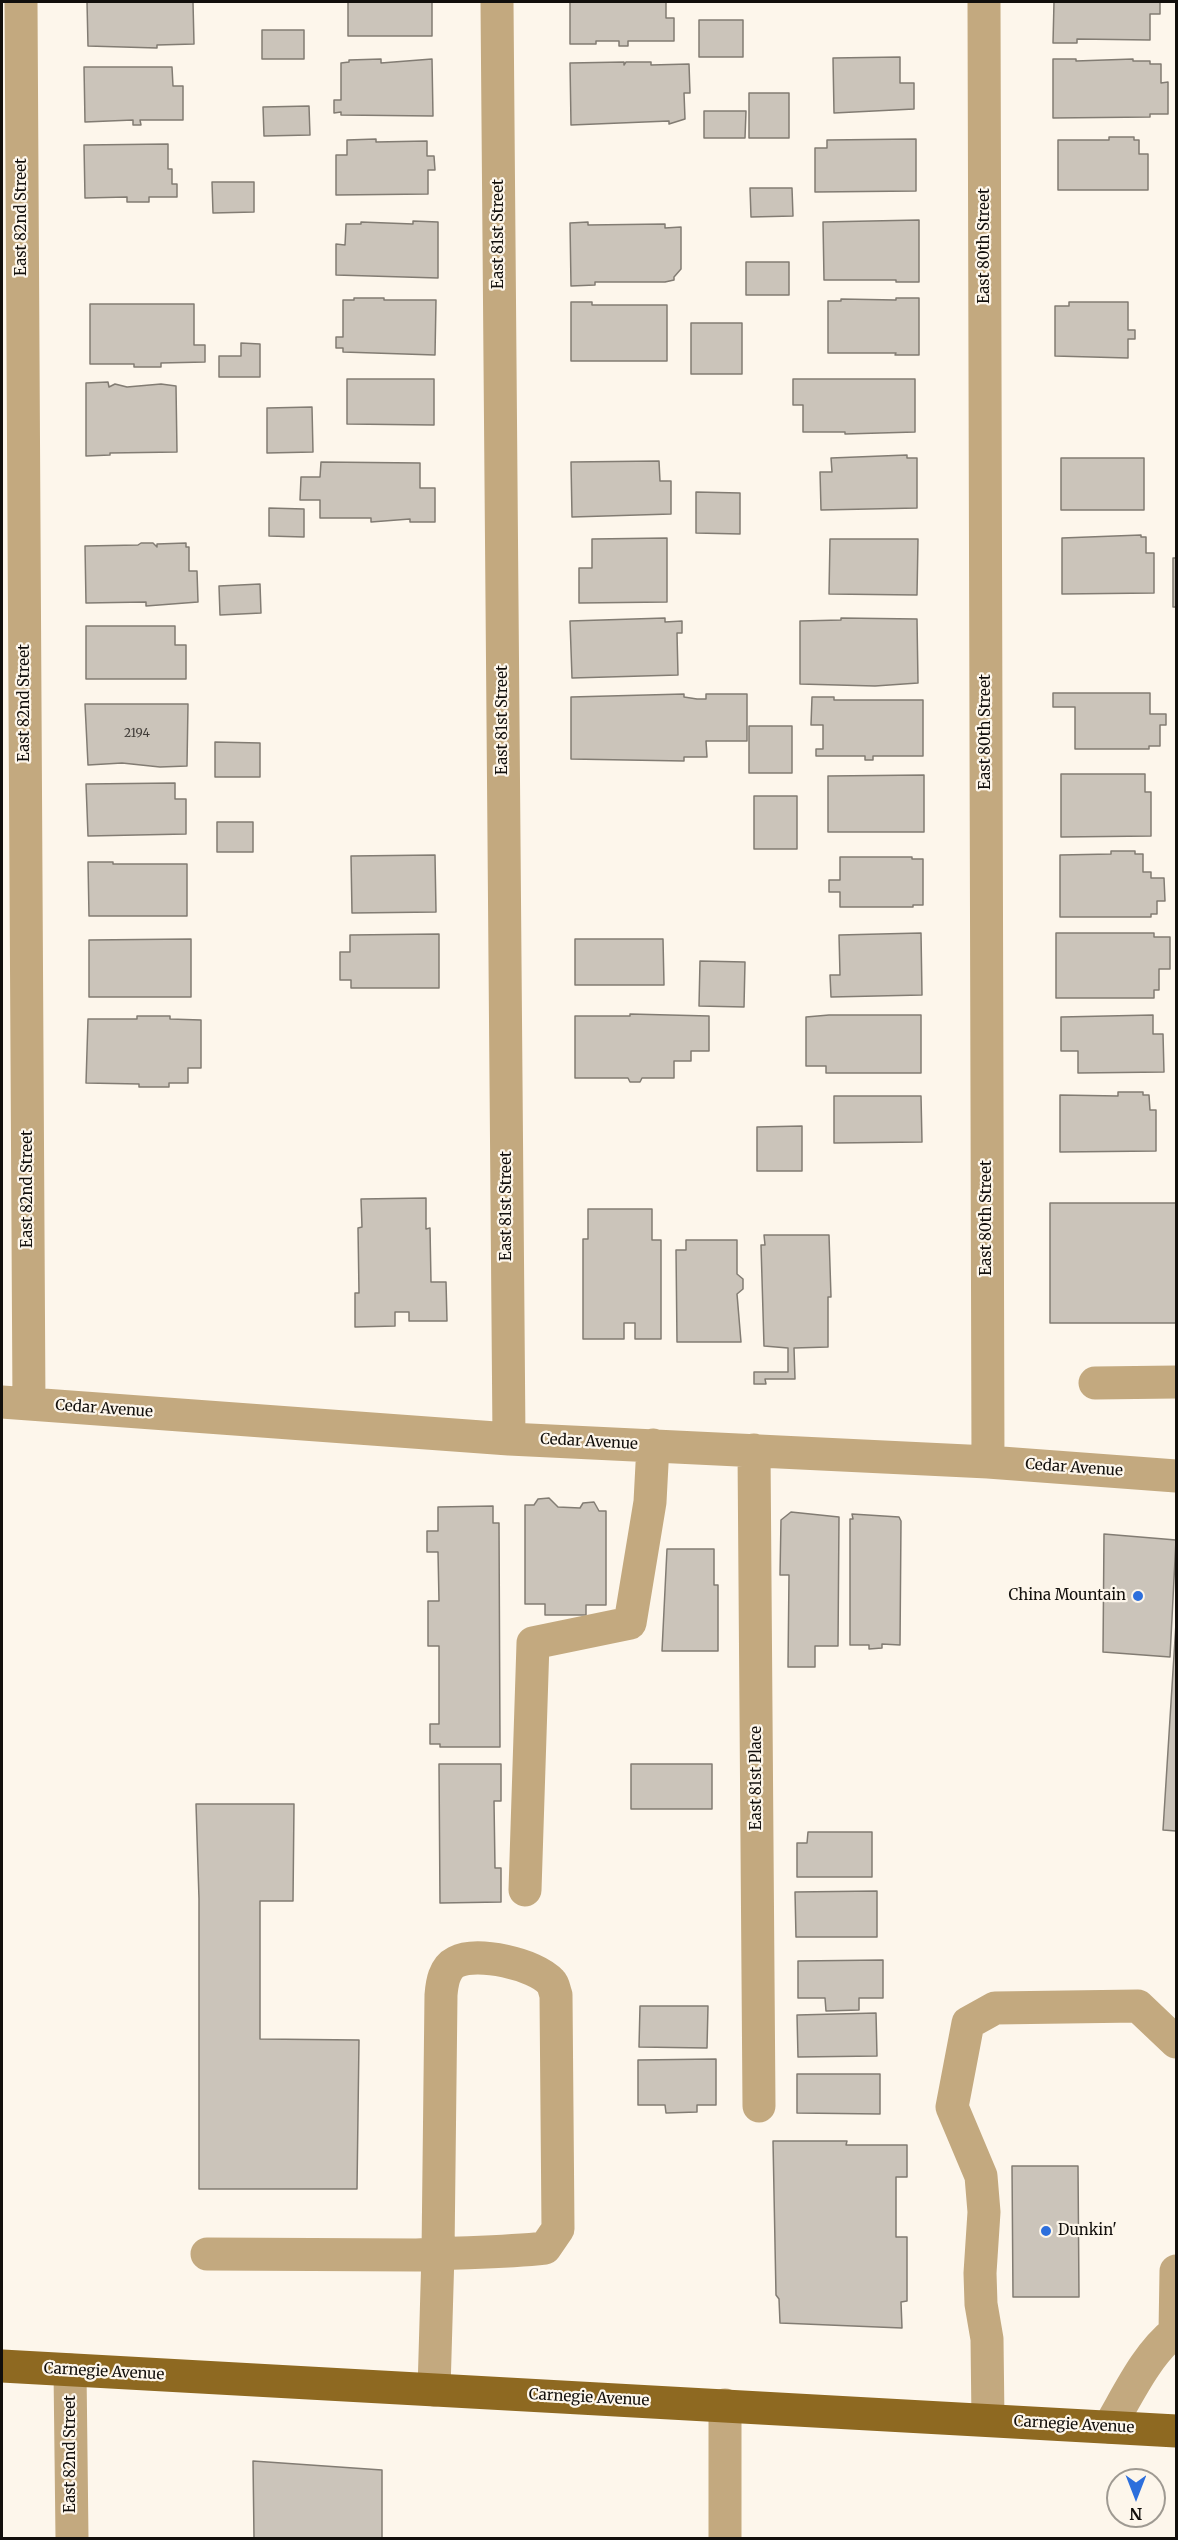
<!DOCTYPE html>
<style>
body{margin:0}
#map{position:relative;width:1178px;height:2540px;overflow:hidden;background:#fdf6eb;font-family:Merriweather,serif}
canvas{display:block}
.frame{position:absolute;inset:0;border:3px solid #120f0c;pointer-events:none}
.north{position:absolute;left:1106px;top:2468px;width:60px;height:60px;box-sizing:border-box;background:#fdf6eb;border:2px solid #9f9a92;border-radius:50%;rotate:180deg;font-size:16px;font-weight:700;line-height:24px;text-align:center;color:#120f0c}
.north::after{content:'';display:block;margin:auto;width:21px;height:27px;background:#2d6fdc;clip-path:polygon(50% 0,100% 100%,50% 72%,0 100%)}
</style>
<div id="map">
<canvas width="1178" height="2540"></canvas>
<div class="frame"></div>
<div class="north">N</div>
</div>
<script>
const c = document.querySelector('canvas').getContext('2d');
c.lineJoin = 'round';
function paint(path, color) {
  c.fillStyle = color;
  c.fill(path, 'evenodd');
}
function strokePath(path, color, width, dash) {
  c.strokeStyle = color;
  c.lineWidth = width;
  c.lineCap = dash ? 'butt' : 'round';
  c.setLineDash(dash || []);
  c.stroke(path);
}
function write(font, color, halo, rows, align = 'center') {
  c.font = font + ' Merriweather,serif';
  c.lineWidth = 4.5;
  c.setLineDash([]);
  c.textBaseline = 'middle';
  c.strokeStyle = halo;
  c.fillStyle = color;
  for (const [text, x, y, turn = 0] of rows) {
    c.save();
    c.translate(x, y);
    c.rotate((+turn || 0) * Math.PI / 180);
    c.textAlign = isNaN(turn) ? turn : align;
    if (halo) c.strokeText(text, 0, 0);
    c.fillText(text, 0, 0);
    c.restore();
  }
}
const building = new Path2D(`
 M87,2H193L194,44L157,45V48L88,46Z
 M348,2H432V36H348Z
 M570,2H666V18H674V41H628V46H619V41H596V44H570Z
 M1054,2H1160V14H1150V40L1077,39V43H1053Z
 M699,20H743V57H699Z
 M262,30H304V59H262Z
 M900,57V83H914V109L834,113L833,58Z
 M381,59V63L432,59L433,116L341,115V112L334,113V100H341V63L349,62V60Z
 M1053,59H1076V61L1133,59V61H1150V64H1161V83L1168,82V114H1150V117L1053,118Z
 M624,62V65L626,62H651V65L689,64L690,93H684L685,119L669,124V121L571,125L570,63Z
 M84,67H172L173,86H183V120H140L141,125H133V120L85,122Z
 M749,93H789V138H749Z
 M309,106L310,135L264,136L263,107Z
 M704,111H746L745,138H704Z
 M1109,137H1134V140H1139V154H1148V190H1058V140H1109Z
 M376,139V142L427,141V156H434L435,170H428V194L336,195V155H347V140Z
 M916,139V191L815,192V148H827V140Z
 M168,144V169H172V184H177V197H149V202H127V197L85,198L84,145Z
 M212,182H254V212L213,213Z
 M750,188H792L793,216L751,217Z
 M919,220V282H896V280H824L823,222Z
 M413,221L438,222V278L336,275V244L345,245L346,224H361V222L413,224Z
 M588,222V225L665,224V228L681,227V269L674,277V280L665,282H595V285L571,286L570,223Z
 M746,262H789V295H746Z
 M354,298H384V300H436L435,355L343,352V348H336V337H343V300H354Z
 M896,298H919V355H895L896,353H828V301H841V299L896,300Z
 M571,302H592V305H667V361H571Z
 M1069,302H1128V330H1135V339H1128V358L1055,356V306H1069Z
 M90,304H194V345H205V362L161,363V367H134V364H90Z
 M691,323H742V374H691Z
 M241,343L260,344V377H219V356H241Z
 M347,379H434V425L347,424Z
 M793,379H915V432L845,434V432H803V405H793Z
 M108,382L109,387L115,384L127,387L161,384L176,386L177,452L110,453V455L86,456V383Z
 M312,407L313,452L267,453V408Z
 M907,455V458H917V508L821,510L820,472H832L831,458Z
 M1061,458H1144V510H1061Z
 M659,461L660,481H671V514L572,517L571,462Z
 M321,462L420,463V488H435V522H410V519L371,522V518H320V500H300L301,477H320Z
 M696,492L740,493V534L696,533Z
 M269,508L304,509V537L269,536Z
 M1141,535V537H1146V553H1154V593L1062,594V538Z
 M667,538V602L579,603V568H592V539Z
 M830,539H918L917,595L829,594Z
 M141,543H153L157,547V544L186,543V547H189V571H197L198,602L146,606V602L86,603L85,546L138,545Z
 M1173,558H1176V607H1173Z
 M260,584L261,613L220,615L219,586Z
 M665,618V622L682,621V633H677L678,675L572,678L570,621Z
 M841,618L917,619L918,683L875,686L800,684V621L841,620Z
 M86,626H175V645H186V679H86Z
 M1053,693H1150V714H1166V725H1160V746H1149V749H1075V707H1053Z
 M684,694V697L697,699H706V694H747V741H706L707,757H684V761L571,759V697Z
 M812,697H834V700H923V756H873V760H865V756H816V749H823V725H811Z
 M85,704H188L187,766L160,767L122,763L88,765Z
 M749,726H792V773H749Z
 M215,742L260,743V777H215Z
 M1061,774H1145V792H1151V836L1061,837Z
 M924,775V832H828V776Z
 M175,783V799H186V834L88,836L86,784Z
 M754,796H797V849H754Z
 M217,822H253V852H217Z
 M1111,851H1135V854H1143V872H1151V878H1164L1165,901H1157V914H1151V917H1060V855L1111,854Z
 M435,855L436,912L352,913L351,856Z
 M840,857H912V859H923V905H913V907H840V892H829V880H840Z
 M88,862H113V864H187V916H89Z
 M921,933L922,995L831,997L830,975H840L839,935Z
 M1056,933H1154V937H1170V969H1159V990H1154V998H1056Z
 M439,934V988H351V980H340V952H350V935Z
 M191,939V997H89V940Z
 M575,939H663L664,985H575Z
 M700,961L745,962L744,1007L699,1006Z
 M630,1014L709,1016V1051H691V1061H674V1078H642L640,1082H630L628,1078H575V1016H630Z
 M829,1015H921V1073H826V1066H806V1017Z
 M1153,1015V1034H1163L1164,1072L1078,1073V1051H1061V1017Z
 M137,1016H170V1019L201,1020V1068H188V1083H169V1087H139V1084L86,1083L88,1019H137Z
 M1118,1092H1143V1095H1149L1150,1110H1156V1151L1060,1152V1095L1118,1096Z
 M834,1096H921L922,1142L834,1143Z
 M802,1126V1171H757V1127Z
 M426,1198V1229L430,1228L431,1282H446L447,1321H409V1312H395V1326L355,1327V1293H359L358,1228L362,1227L361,1199Z
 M1050,1203H1176V1323H1050Z
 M588,1209H652V1240H661V1339H635V1323H624V1339H583V1239H588Z
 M764,1235H829L831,1297H828V1347L794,1348L795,1379H765L766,1384H754V1372H788V1348L764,1346L761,1245H765Z
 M686,1240H737V1274L743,1279V1289L737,1294L741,1342H677L676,1250H686Z
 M549,1498L558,1507L580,1508L583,1503L594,1502L599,1511H606V1605H586V1615H545V1604H525V1505H534L538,1499Z
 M493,1506V1523H499L500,1747H440V1744H430V1724H439V1646H428V1601H439L438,1552H427V1531H438V1507Z
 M791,1512L839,1517L838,1646H815V1667H788L789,1575H780L781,1520Z
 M852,1514L899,1517L901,1521L900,1645L882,1644V1648L869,1649V1645H850V1519H853Z
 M1104,1534L1176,1540L1170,1657L1103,1652Z
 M667,1549H714V1585H718V1651H662Z
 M1176,1623V1831L1163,1830Z
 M439,1764H501V1801H494L495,1868H501V1902L440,1903Z
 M631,1764H712V1809H631Z
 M196,1804H294L293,1901H260V2039L359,2040L357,2189H199V1899Z
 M808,1832H872V1877H797V1843H807Z
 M877,1891V1937H796L795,1892Z
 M883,1960V1998H859V2010L826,2011L825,1998H798V1961Z
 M640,2006H708L707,2048L639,2047Z
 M876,2013L877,2056L798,2057L797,2015Z
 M716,2059V2105H697V2112L666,2113L665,2105H638V2060Z
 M797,2074H880V2114L797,2113Z
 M773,2141H847L846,2145H907V2177H896V2237H907V2301L901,2302L902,2328L780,2323L779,2299L776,2295Z
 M1012,2166H1078L1079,2297H1013Z
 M253,2461L382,2470V2538H254Z`);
paint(building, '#cbc4ba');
strokePath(building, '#827c73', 1.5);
strokePath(new Path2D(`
 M21,2L29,1404
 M497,2L509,1439
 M984,2L988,1462
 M1095,1383L1176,1382
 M2,1402L509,1439L988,1462L1176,1476
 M754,1450L759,2106
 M525,1890L533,1643L630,1623L650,1502L653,1445
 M207,2254L417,2255C460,2252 502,2253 545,2248L558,2229L556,1995C554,1990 554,1985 551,1982C535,1964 477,1951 456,1962C444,1968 442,1983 441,1995L438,2253L434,2390
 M1175,2332L1176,2271
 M70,2370L72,2538
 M725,2405V2538
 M988,2420L987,2339L981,2304L980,2273L984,2212L981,2176L952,2107L968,2023L995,2008L1138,2006L1176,2042
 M1109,2427C1128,2395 1146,2355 1175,2332L1176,2334`), '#c3a97f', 33);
strokePath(new Path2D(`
 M2,2366L1176,2431`), '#8e6921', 33);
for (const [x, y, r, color] of [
 [1138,1596,6,"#2d6fdc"],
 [1046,2231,6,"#2d6fdc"]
]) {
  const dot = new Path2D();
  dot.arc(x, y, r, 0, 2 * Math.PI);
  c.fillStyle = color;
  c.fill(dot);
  strokePath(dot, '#fdf6eb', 2);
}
write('12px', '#403c38', null, [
 ["2194",137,734]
]);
write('15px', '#120f0c', '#fdf6eb', [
 ["East 82nd Street",22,217,-90],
 ["East 81st Street",499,234,-90],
 ["East 80th Street",985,246,-90],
 ["East 82nd Street",25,703,-90],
 ["East 81st Street",503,720,-90],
 ["East 80th Street",986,732,-90],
 ["East 82nd Street",28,1189,-90],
 ["East 81st Street",507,1206,-90],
 ["East 80th Street",987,1218,-90],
 ["Cedar Avenue",104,1409,4],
 ["Cedar Avenue",589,1442,3],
 ["Cedar Avenue",1074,1468,4],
 ["East 81st Place",757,1778,-90],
 ["Carnegie Avenue",104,2372,3],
 ["Carnegie Avenue",589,2398,3],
 ["Carnegie Avenue",1074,2425,3],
 ["East 82nd Street",71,2454,-90]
]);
write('15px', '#120f0c', '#fdf6eb', [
 ["China Mountain",1126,1596],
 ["Dunkin'",1058,2231,"left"]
], 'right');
</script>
